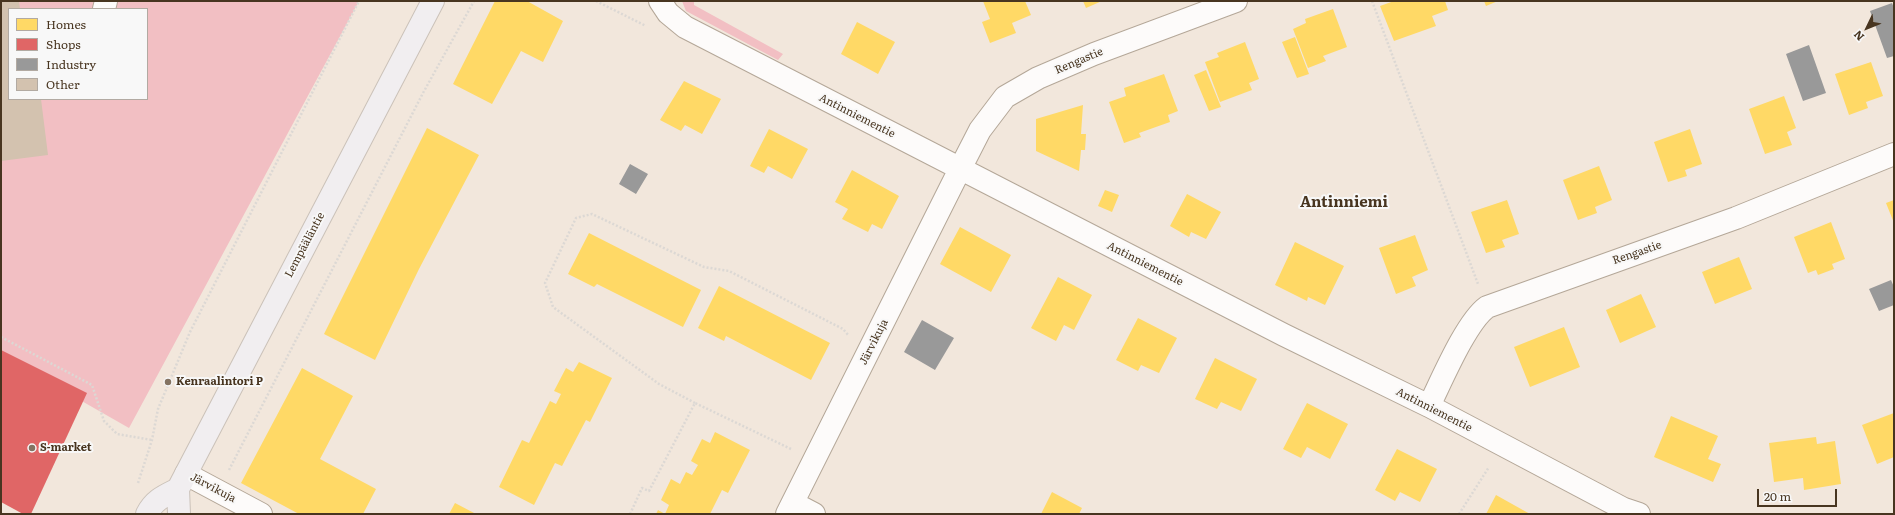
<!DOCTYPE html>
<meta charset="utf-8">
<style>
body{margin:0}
#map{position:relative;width:1895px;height:515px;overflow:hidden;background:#f2e7dc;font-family:Literata,serif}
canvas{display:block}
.frame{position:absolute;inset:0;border:2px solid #483520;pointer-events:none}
.legend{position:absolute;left:8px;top:8px;width:140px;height:92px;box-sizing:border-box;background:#f8f8f8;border:1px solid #b2aaa2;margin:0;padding:5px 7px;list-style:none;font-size:12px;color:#483520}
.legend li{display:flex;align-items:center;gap:8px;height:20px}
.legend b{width:20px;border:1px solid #b2aaa2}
.north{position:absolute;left:1847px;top:8px;width:40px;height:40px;-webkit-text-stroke:3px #f8f8f8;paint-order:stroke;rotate:227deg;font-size:11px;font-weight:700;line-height:16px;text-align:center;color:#483520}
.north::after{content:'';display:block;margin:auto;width:14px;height:18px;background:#483520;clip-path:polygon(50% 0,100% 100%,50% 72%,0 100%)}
.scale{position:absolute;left:1757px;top:489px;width:80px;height:18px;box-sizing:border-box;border:2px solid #483520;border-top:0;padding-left:5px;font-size:12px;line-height:14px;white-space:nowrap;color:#483520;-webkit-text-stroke:3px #f8f8f8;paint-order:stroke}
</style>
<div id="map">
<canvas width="1895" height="515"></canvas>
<div class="frame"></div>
<ul class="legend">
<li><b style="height:11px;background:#ffd966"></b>Homes</li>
<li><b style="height:11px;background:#e06666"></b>Shops</li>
<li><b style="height:11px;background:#999"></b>Industry</li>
<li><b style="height:11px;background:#d3c2af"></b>Other</li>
</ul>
<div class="north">N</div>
<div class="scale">20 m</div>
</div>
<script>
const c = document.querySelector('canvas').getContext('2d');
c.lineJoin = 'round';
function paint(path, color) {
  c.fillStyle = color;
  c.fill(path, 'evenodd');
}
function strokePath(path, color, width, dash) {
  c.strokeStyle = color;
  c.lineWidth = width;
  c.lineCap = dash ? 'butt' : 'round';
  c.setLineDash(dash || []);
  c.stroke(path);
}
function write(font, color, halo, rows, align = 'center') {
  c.font = font + ' Literata,serif';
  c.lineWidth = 4;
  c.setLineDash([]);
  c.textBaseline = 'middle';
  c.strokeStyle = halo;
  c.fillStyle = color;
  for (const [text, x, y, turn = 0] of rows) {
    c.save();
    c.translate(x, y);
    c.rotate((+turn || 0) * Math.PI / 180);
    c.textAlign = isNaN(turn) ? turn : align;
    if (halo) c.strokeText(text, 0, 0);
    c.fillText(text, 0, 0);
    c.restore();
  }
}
paint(new Path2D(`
 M1,1H359L129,428L1,355ZM9,9H147V99H9Z
 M682,1H694V5L783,54L778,60L686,11Z`), '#f2bfc3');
paint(new Path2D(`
 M495,1H527L563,21L543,62L521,51L492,104L453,84Z
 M983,1H1025L1031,15L1012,23L1016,33L990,43L982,22L990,19Z
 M1083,1H1102L1086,8Z
 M1394,1H1445L1448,10L1432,16L1436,26L1394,41L1380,6Z
 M1484,1H1498L1486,6Z
 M1333,9L1347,47L1323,56L1326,61L1308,68L1293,29L1306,23L1305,19Z
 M857,22L895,42L878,74L841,54Z
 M1295,37L1309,74L1297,78L1282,42Z
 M1245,42L1259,79L1249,83L1252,90L1220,102L1205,62L1219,57L1217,53Z
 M1871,62L1883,96L1866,102L1868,108L1849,115L1835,74Z
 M1206,70L1221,107L1209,111L1194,75Z
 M1164,74L1178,111L1168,115L1170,122L1139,133L1141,137L1124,143L1109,102L1126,96L1124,88Z
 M684,81L721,99L702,134L685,125L681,131L660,120Z
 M1784,96L1796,128L1787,132L1792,145L1765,154L1749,109Z
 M1083,105L1081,134H1086L1085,150H1081L1079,171L1036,151V119Z
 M427,128L479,155L419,269L375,360L324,334Z
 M769,129L808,149L792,179L768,166L764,173L750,166Z
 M1690,129L1702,164L1685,170L1687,176L1668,182L1654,142Z
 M1599,166L1612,200L1595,207L1597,213L1578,220L1563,180Z
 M852,170L899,196L882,229L872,224L868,232L842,219L848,209L835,202Z
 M1105,190L1119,195L1112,212L1098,206Z
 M1187,194L1221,212L1206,239L1191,232L1189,237L1170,226Z
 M1507,200L1519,234L1502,240L1505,247L1486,253L1471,212Z
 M1894,200V223L1886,203Z
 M1831,222L1845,259L1832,264L1834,269L1818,275L1816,270L1808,273L1794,237Z
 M960,227L1011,255L991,292L940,264Z
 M589,233L701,290L683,327L597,284L594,287L568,274Z
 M1415,235L1428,270L1412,277L1416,286L1396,294L1379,248Z
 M1295,242L1344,266L1325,305L1308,297L1307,301L1275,285Z
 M1739,257L1752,289L1715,304L1702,272Z
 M1058,277L1092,295L1074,330L1064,325L1056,341L1031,328Z
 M719,286L830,343L811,380L726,336L724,341L698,328Z
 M1641,294L1656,327L1620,343L1606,310Z
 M1138,318L1177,338L1159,373L1141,365L1138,371L1116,360Z
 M1564,327L1580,367L1530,387L1514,347Z
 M1215,358L1257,379L1241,411L1221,402L1217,409L1195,399Z
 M579,362L612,378L590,422L586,420L562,466L555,463L534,505L499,487L522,440L529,443L550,401L556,404L561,394L554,391L566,368L573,372Z
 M302,368L353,396L320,459L376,489L363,514H299L241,483Z
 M1307,403L1348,424L1330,459L1307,447L1301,458L1283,449Z
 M1894,413V457L1877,464L1862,425Z
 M1671,416L1718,436L1708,459L1721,464L1713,482L1654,457Z
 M715,432L750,450L728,493L722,490L710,514H656L658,510L665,514L669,505L661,500L671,479L680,484L686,472L692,475L698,465L691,461L702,439L710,443Z
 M1816,437L1817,444L1835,441L1841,484L1804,490L1803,478L1774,482L1769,443Z
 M1397,449L1437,469L1420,502L1400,492L1395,501L1375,490Z
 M1052,492L1082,508L1079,514H1041Z
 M1496,495L1530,514H1486Z
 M455,503L476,514H449Z`), '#ffd966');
paint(new Path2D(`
 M1,350L87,393L31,514H23L1,502Z`), '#e06666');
paint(new Path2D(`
 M1892,3L1894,8V56L1887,58L1870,11Z
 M1809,45L1826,93L1803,101L1786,54Z
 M630,164L648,174L636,194L619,184Z
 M1891,280L1894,287V305L1879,311L1869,289Z
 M922,320L954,338L935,370L904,352Z`), '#999');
paint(new Path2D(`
 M1,1H19L20,9H9V99H41L48,155L1,161Z`), '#d3c2af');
const minor = new Path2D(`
 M660,1L668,13L685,27L1284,335L1429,406L1624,509L1639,514
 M104,9L106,1
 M1429,406C1441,382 1466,322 1487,307L1736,218L1894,154
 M186,474L261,514
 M793,503L814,514
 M787,514L960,169L980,130L1005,97L1038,78L1094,54L1236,1`);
const major = new Path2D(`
 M147,514C154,500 164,496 178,489
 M179,514L178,489L433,1`);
strokePath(minor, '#b4a798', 24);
strokePath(major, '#cbc2b9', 24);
strokePath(new Path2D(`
 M596,1L646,26
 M1372,1L1478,284
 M1,337L92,385L104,421L117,434L152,440
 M695,403L659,384L553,307L545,283L576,218L592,214L704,267L729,271L843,329L849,336
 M229,470L423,93L474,1
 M138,483L152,440L158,409L190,332L359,1
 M630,514L642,488L649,491L695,403L791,449
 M1459,514L1489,467`), '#dcd8d4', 2.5, [2, 2]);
strokePath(minor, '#fdfbfa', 22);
strokePath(major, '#f1eef0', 22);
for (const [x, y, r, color] of [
 [168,382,4,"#847362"],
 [32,448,4,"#847362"]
]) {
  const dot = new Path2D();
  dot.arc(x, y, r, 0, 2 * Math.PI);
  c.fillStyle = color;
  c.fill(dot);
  strokePath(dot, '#f8f8f8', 1.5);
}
write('11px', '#483520', '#f8f8f8', [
 ["Rengastie",1079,61,-23],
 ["Antinniementie",857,116,27],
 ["Lempääläntie",305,245,-62],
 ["Rengastie",1637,253,-19],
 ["Antinniementie",1145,264,27],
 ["Järvikuja",874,342,-63],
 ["Antinniementie",1434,410,27],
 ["Järvikuja",213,488,28]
]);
write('bold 11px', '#483520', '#f8f8f8', [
 ["Kenraalintori P",176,382],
 ["S-market",40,448]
], 'left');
write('bold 15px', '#483520', '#f8f8f8', [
 ["Antinniemi",1344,203]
]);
</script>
